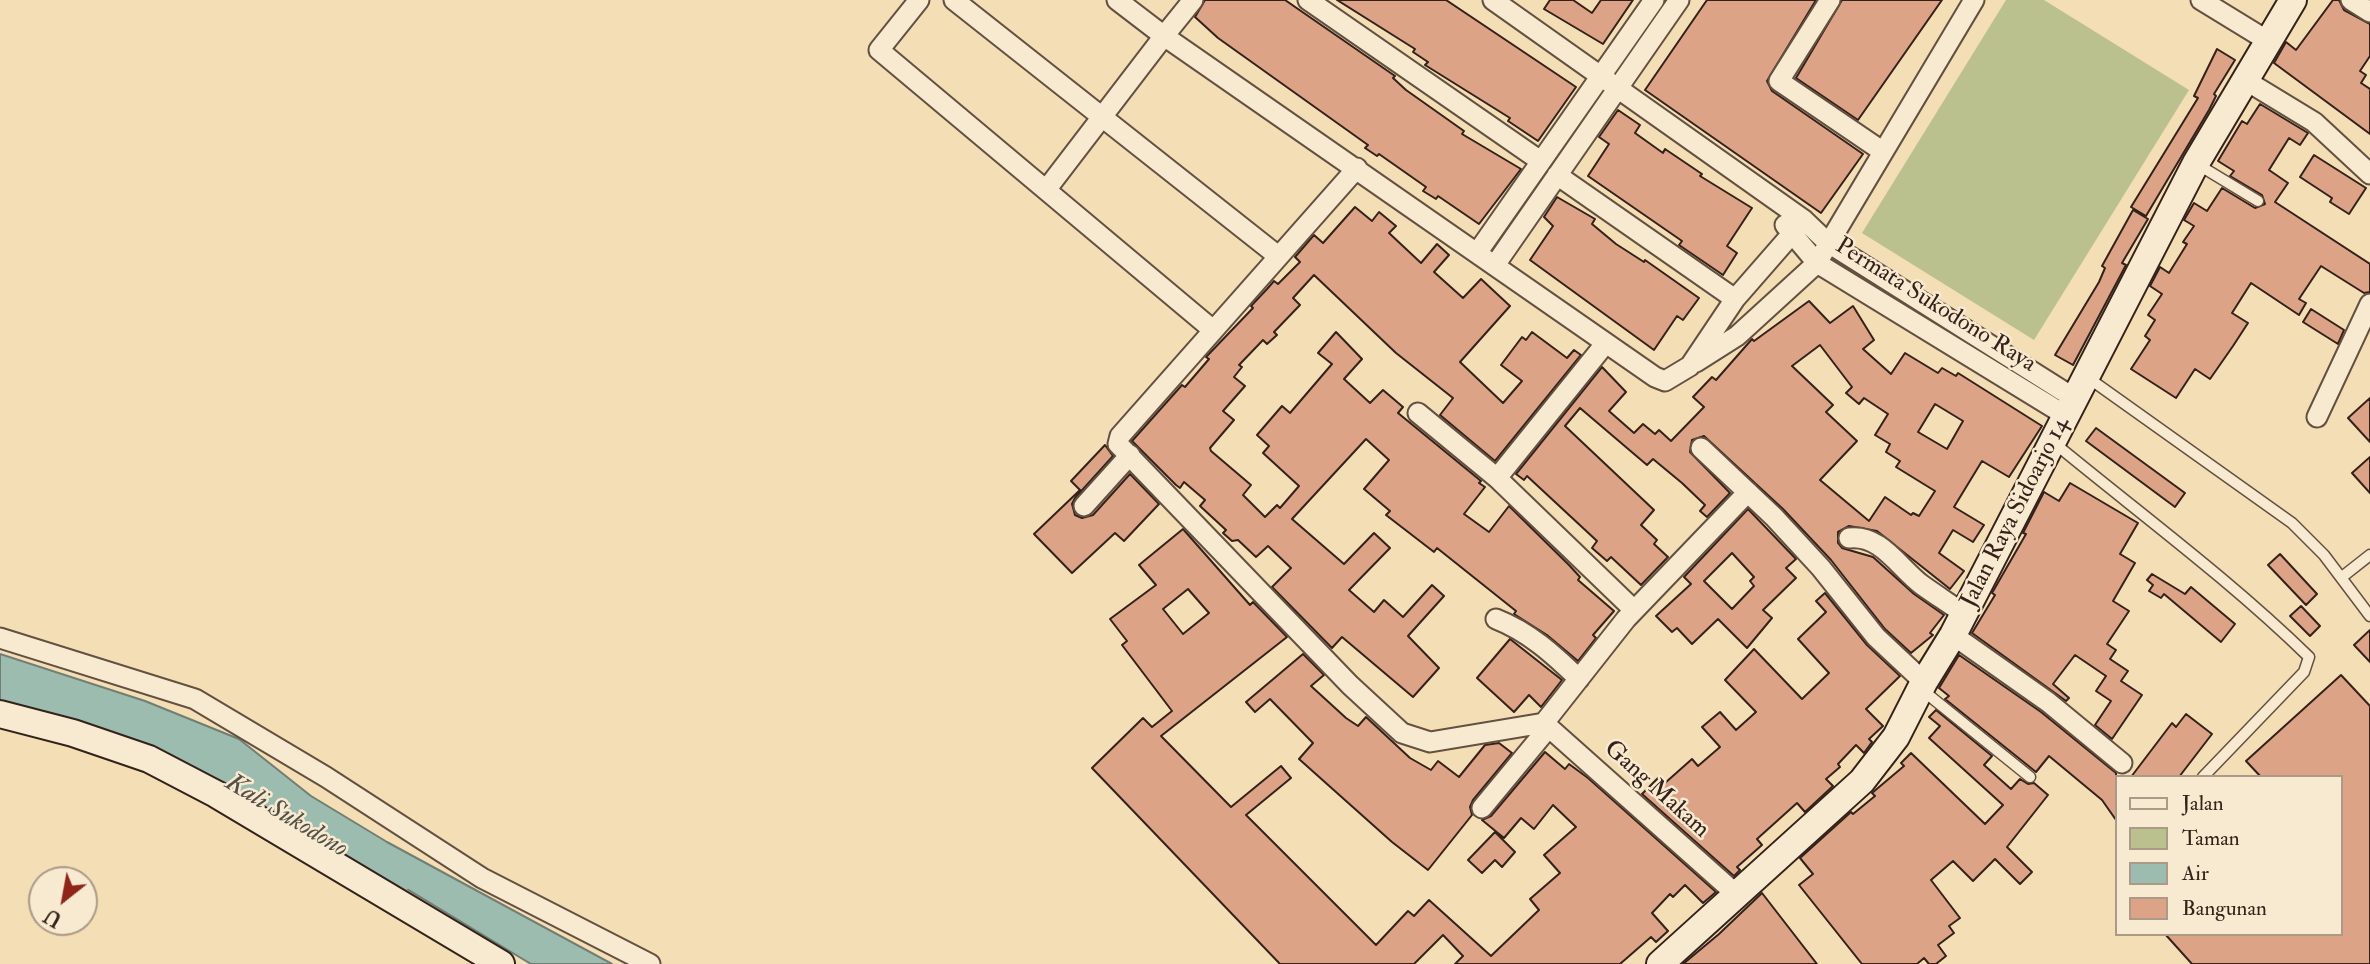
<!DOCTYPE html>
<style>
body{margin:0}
#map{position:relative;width:2370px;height:964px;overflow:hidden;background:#f4deb6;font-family:"IM FELL Double Pica",serif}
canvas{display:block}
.legend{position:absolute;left:2115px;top:775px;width:228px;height:161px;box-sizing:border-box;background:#f8ead0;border:2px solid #aa9a87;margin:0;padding:9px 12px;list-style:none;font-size:21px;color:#34211a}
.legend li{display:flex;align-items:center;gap:14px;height:35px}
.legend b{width:35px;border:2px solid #aa9a87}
.north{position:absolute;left:28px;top:866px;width:70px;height:70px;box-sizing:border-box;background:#f8ead0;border:2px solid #aa9a87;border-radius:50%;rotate:211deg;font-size:19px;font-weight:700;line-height:28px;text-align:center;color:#34211a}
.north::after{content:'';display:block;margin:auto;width:24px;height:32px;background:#8f2418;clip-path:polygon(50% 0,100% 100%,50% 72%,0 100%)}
</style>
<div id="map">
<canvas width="2370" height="964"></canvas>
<ul class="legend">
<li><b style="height:9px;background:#f8ead0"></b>Jalan</li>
<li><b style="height:19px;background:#bac18f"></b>Taman</li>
<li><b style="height:19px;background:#9cbcaf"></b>Air</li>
<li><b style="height:19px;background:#dda387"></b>Bangunan</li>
</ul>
<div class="north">U</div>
</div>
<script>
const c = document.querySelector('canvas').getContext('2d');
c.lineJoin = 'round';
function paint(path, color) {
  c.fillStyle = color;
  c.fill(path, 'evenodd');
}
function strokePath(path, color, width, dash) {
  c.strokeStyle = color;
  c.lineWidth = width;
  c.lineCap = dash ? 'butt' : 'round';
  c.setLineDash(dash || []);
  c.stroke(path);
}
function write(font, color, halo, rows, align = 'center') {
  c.font = font + ' "IM FELL Double Pica",serif';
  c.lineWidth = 5;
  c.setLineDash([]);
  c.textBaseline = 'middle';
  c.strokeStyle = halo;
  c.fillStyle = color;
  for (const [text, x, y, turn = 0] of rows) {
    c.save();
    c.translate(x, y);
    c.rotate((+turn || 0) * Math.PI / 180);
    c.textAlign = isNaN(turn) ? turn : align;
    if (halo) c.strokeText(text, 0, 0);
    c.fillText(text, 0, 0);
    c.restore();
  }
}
paint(new Path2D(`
 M2006,0H2044L2189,90L2034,340L1862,233Z`), '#bac18f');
const water = new Path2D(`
 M0,654L145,701L239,739L311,796L387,842L612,964H531L194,760L0,701Z`);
paint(water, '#9cbcaf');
strokePath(water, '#727e73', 2);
strokePath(new Path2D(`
 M150,735L349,855L396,878`), '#9cbcaf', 32);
const building = new Path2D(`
 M1205,0H1285L1395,76L1393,78L1406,90L1464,131L1462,134L1521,169L1479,224L1438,196L1436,199L1423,191L1426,187L1379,154L1377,156L1365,148L1368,145L1218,38L1195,17Z
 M1337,0H1446L1576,87L1538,141L1508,121L1510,118L1425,65L1428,62L1413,52L1415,49Z
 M1550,0H1573L1592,13L1601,0H1633L1603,44L1544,9Z
 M1707,0H1816L1767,81L1772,91L1863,154L1821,213L1645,90Z
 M1842,0H1942L1858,120L1796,78Z
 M2333,0H2339L2344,10L2370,24V56L2360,71L2366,75L2361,83L2370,89V134L2274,63L2286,42L2296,50Z
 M2217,49L2235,60L2214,94L2216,96L2209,110L2146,216L2131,207L2198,98L2194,96Z
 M2260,104L2308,133L2300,145L2289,138L2269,170L2288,183L2275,202L2370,264V292L2364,293L2321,266L2299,299L2306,303L2299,315L2251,283L2232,313L2248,323L2233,346L2210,379L2195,369L2176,398L2131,369L2150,340L2145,336L2155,320L2148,315L2162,294L2150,286L2160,267L2169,273L2187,244L2183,242L2194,226L2184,220L2194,203L2207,211L2222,188L2255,208L2265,204L2262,195L2230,176L2234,171L2218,161L2242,121L2247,124Z
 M1618,110L1640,125L1635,133L1663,153L1665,149L1702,174L1700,176L1752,208L1727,246L1737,253L1723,275L1679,245L1682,241L1588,176L1609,144L1599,137Z
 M2314,155L2366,188L2349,214L2330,202L2332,198L2300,177Z
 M1557,197L1595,219L1592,224L1616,244L1644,262L1645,260L1699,298L1683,320L1677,316L1654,350L1530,260L1553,226L1544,217Z
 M1355,207L1372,221L1379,212L1396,226L1389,233L1421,263L1437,244L1449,255L1434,272L1463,298L1481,279L1510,306L1460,362L1503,403L1522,381L1501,365L1522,337L1526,340L1532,332L1567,358L1574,350L1581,355L1495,461L1440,415L1453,398L1396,353L1314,275L1293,298L1300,305L1274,332L1277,335L1267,344L1263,340L1239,365L1242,367L1234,377L1245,386L1223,411L1234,420L1210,448L1211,451L1251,485L1243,495L1265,517L1277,505L1280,508L1299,486L1263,453L1269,446L1257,435L1282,406L1290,413L1332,364L1318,353L1336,332L1362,359L1344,379L1370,403L1383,390L1403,407L1398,413L1481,481L1479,483L1485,487L1464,514L1489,532L1509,506L1569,565L1580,577L1578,580L1614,611L1593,635L1596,638L1578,661L1547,635L1514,614L1516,611L1437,548L1434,552L1386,515L1390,511L1364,489L1389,460L1366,439L1292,519L1344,564L1374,533L1390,548L1349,590L1374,612L1384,600L1403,617L1432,585L1444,596L1408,636L1439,668L1413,697L1342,637L1332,648L1272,587L1291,568L1268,546L1256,557L1238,540L1232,541L1223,533L1226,530L1200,506L1205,500L1184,482L1180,488L1176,485L1132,441L1182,385L1185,387L1209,359L1206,357L1253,308L1251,306L1267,289L1274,281L1278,284L1300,262L1295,257L1314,235L1323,243Z
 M2133,210L2148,219L2122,263L2126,265L2073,365L2055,355L2099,282L2105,268L2102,266Z
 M1809,301L1830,323L1853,306L1874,340L1863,349L1891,374L1905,353L1938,373L1942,368L1956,376L1958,373L2042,426L2009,477L1982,461L1954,507L1984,525L1973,542L1953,530L1939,553L1964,571L1950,589L1877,531L1849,526L1838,532V543L1842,548L1873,557L1914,594L1944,615L1930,633L1933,635L1911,653L1885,629L1831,560L1783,509L1704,436L1692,440L1690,452L1730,493L1707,517L1700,511L1705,505L1682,483L1653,459L1647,465L1580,408L1565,426L1654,510L1641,525L1657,540L1654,544L1668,557L1641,585L1611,557L1607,561L1592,548L1597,541L1527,476L1524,480L1516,474L1602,367L1626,392L1609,411L1634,433L1643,424L1655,434L1659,430L1671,441L1704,407L1693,397L1712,377L1716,380L1752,339L1754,341ZM1820,345L1852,387L1846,393L1859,404L1864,398L1888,414L1875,435L1890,444L1886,452L1900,461L1896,467L1935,491L1919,516L1913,513L1911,515L1885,497L1869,521L1820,480L1857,441L1826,412L1833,405L1792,366ZM1935,404L1963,421L1947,449L1918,432Z
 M2311,309L2344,330L2338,344L2303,322Z
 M2370,398V442L2348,418Z
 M2096,428L2185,493L2175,507L2086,441Z
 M1105,445L1113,456L1075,498L1072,504L1075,515L1082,518L1093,515L1130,474L1159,504L1124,541L1115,533L1072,573L1034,534L1080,490L1071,481Z
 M2370,457V493L2352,473Z
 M2070,483L2138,523L2120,554L2135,563L2113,601L2129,611L2107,644L2116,650L2110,659L2128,671L2121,681L2142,695L2112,739L2095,725L2111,701L2096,691L2106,676L2075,655L2053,684L2069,698L2066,701L1972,633L1995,595L1992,593L2026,534L2023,533L2044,492L2059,501Z
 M1748,509L1796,559L1786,568L1796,578L1763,610L1772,618L1747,648L1718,619L1692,644L1677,628L1672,632L1656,616L1691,584L1684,577ZM1732,553L1754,577L1750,581L1754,586L1732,609L1704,581Z
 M1183,529L1250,605L1253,602L1287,637L1161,736L1231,807L1281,766L1291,778L1246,815L1376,945L1408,911L1414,916L1429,900L1491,956L1539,910L1530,899L1560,873L1544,855L1576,827L1553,805L1534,829L1521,818L1504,838L1482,820L1491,816L1545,752L1565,769L1569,764L1588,778L1716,892L1703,903L1685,885L1673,897L1670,894L1652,913L1668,931L1656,942L1651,937L1620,964H1455L1463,956L1443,935L1414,964H1280L1092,768L1143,718L1152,727L1172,711L1122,645L1127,641L1110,619L1156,585L1139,565ZM1188,589L1209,613L1183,634L1163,609Z
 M2280,554L2317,594L2306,605L2268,565Z
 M2152,574L2185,594L2191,587L2235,624L2221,642L2164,594L2161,598L2149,591L2153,585L2147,580Z
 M1825,593L1867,645L1900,676L1866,709L1883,726L1869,739L1872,742L1864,753L1856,745L1838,764L1840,767L1826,779L1833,786L1805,812L1797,803L1757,839L1762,845L1737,867L1740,870L1734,876L1642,794L1659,777L1665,783L1692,759L1698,766L1720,747L1702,727L1720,712L1736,730L1756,712L1725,680L1754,649L1802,699L1829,673L1798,639L1826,612L1816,601Z
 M2301,606L2320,626L2310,636L2290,616Z
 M2370,630V662L2354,645Z
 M1510,639L1562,680L1541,707L1529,695L1514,712L1477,678Z
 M1303,654L1324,675L1311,686L1346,718L1358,726L1366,717L1410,758L1431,770L1438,761L1459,777L1485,745L1499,743L1512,753L1473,800L1470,807L1472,815L1428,870L1392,842L1299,759L1313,743L1270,699L1255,712L1246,702Z
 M1959,655L2041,712L2116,773V820L2102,800L2049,756L2036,772L1945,699L1949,696L1939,688Z
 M2341,675L2370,706V964H2192L2165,934H2340V777H2261L2246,761Z
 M1936,710L1992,756L1984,765L2011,789L2020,779L2028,784L2034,783L2048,795L2007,847L2032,872L2020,884L1995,859L1973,881L1953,861L1931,880L1960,918L1949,926L1954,933L1938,945L1946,956L1936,964H1929L1924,958L1917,964H1862L1799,885L1813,874L1800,858L1851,812L1853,814L1875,796L1872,793L1904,766L1901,763L1911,753L1985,824L2003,805L1929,738L1940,726L1929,717Z
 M2186,714L2212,734L2179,777H2131L2172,723L2176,727Z
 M1495,832L1515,852L1502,867L1495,860L1482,873L1468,860Z
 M1762,893L1817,964H1683L1719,934Z`);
paint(building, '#dda387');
strokePath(building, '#34211a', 2);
const lane = new Path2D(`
 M2197,164L2258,201
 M2087,377L2292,523L2324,555L2370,616
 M2053,442C2139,513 2229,579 2309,657L2304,672L2203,777
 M2342,577L2370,555
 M1921,689L2030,777`);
const street = new Path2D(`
 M919,0L879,50L1213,330
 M954,0L1278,256
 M1193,0L1164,36L1655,377L1665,381L1690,366L1735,299L1804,220
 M1308,0L1539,160
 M1493,0L1804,220L1827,242L2074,398
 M1830,0L1779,81L1882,151
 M2201,0L2268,41
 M2351,0L2370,12
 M2245,80L2314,122L2370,174
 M1357,168L1120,436L1118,444L1350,685L1402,733L1430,742L1544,723L1626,619L1748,492
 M1557,175L1735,299
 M1046,190L1164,36L1117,0
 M1785,225L1817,263L2065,415
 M1477,253L1654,0
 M1495,265L1679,0
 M1696,362L1737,336L1817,263L1974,0
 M1418,413L1497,478L1634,610
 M2317,417L2370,304
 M1701,448L1774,517L1821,568L1876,637L1924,682
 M1497,478L1605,344
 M1084,506L1130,455
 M1849,538C1881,534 1899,568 1922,585C1936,595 1950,604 1964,614
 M1496,619C1529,632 1553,654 1579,679
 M1953,635L2048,702L2122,763
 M0,638L195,699L326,777L482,878L650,964
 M1544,723L1736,894
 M1482,808L1549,727`);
const secondary = new Path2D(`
 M0,714L73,733L149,759L216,794L501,964
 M1660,964L1862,781L1896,737L1924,682L1953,635L2196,163L2293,0`);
strokePath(lane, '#645041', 13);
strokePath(street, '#645041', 23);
strokePath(secondary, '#34211a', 30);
strokePath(lane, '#f8ead0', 10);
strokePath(street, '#f8ead0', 19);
strokePath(secondary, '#f8ead0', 26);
write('24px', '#34211a', '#f8ead0', [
 ["Permata Sukodono Raya",1935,306,32],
 ["Jalan Raya Sidoarjo 14",2016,513,-63],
 ["Gang Makam",1656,790,42]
]);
write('italic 26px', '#535047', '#f8ead0', [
 ["Kali Sukodono",286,817,31]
]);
</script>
